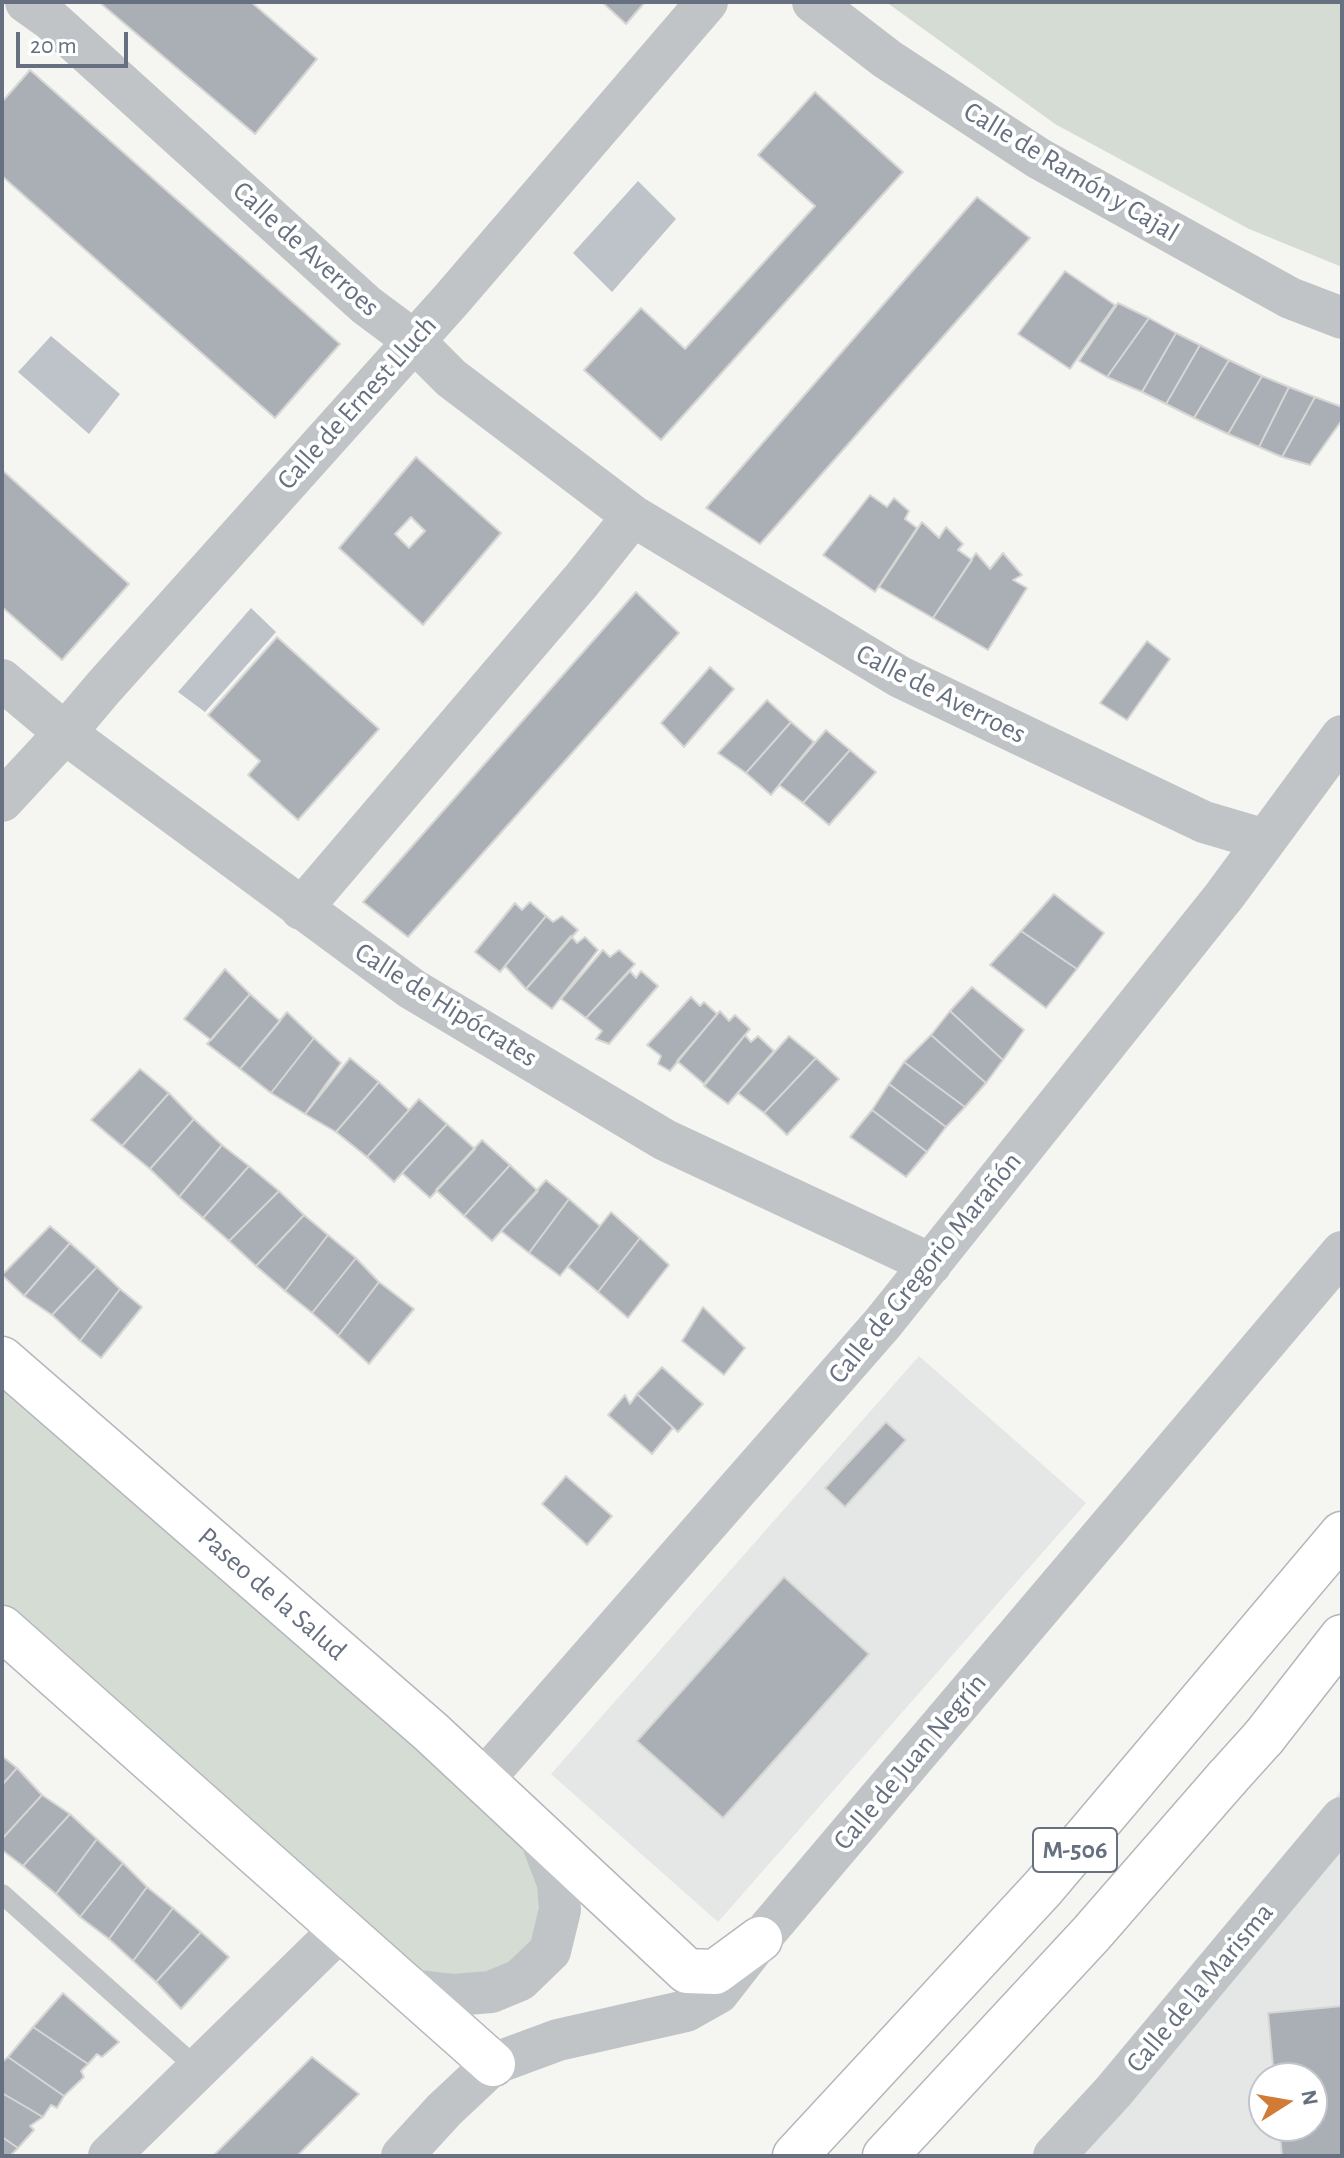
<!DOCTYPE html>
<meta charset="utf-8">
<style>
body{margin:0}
#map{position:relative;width:1344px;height:2158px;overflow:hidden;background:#f5f5f2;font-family:"Alegreya Sans",sans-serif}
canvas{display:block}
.frame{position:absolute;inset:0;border:4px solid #677080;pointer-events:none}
.north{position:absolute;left:1248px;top:2062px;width:80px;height:80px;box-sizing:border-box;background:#fff;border:2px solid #c2c6cc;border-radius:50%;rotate:79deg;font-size:22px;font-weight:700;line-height:32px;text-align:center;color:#677080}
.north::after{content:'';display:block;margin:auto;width:28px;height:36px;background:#d07c37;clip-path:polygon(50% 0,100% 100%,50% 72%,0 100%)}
.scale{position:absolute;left:16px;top:32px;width:112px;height:36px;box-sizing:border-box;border:4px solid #677080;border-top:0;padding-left:10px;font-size:24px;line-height:28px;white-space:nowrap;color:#677080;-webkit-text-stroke:6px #fff;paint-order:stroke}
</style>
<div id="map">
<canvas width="1344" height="2158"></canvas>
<div class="frame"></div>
<div class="north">N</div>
<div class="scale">20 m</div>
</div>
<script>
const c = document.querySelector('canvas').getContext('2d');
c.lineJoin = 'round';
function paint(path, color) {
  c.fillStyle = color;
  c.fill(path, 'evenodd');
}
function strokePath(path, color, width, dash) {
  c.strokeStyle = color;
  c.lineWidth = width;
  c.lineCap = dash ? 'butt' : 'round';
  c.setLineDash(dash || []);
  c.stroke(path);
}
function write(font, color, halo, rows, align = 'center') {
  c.font = font + ' "Alegreya Sans",sans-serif';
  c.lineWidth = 8;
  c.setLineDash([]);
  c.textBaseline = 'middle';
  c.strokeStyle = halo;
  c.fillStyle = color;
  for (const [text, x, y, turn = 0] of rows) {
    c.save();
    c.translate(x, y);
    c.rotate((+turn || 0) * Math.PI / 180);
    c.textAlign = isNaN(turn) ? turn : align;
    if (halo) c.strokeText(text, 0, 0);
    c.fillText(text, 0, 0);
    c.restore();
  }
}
paint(new Path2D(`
 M919,1356L1086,1503L718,1922L551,1774Z
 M1342,1789V2156H1063ZM1264,2078H1312V2126H1264Z`), '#e5e6e6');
paint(new Path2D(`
 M886,2H1342V267L1249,229L1055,124Z
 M2,1386L383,1715L537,1857L542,1938L484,1987L409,1970L2,1607Z`), '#d5dcd4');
paint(new Path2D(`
 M638,181L676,219L612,292L573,253Z
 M51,336L120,394L89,434L18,372Z
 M251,608L276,632L205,712L178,692Z`), '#bdc3c9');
const building = new Path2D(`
 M99,2H251L317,59L255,134Z
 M602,2H645L626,24Z
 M30,70L340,344L275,418L2,176V102Z
 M815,92L903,172L661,440L584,370L641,308L685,349L815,206L758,155Z
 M977,197L1030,238L760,544L706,508Z
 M1065,271L1115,305L1070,369L1018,334Z
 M1118,303L1149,318L1107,377L1079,361Z
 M1149,318L1176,333L1142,392L1107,377Z
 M1176,333L1200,345L1166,404L1142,392Z
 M1200,345L1229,360L1194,418L1166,404Z
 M1229,360L1262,376L1228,434L1194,418Z
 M1262,376L1289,387L1259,447L1228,434Z
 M1289,387L1315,397L1282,457L1259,447Z
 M1315,397L1342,407V420L1310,465L1282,457Z
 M416,457L501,533L423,625L339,548ZM411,517L425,531L409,548L395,534Z
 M2,470L129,584L62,660L2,607Z
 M870,495L887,507L894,498L909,511L905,519L917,528L875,592L823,555Z
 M922,522L939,538L946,527L963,544L958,550L972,560L933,618L879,587Z
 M976,553L990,569L1003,553L1022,575L1013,580L1027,588L988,650L933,618Z
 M636,592L679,633L408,937L363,902Z
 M277,637L379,729L298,820L248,775L260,761L208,715Z
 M1147,641L1170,659L1127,720L1100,703Z
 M710,667L734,689L684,747L661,723Z
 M767,700L791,722L746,773L718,753Z
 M791,722L814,742L771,795L746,773Z
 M826,730L850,750L803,803L779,785Z
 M850,750L876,772L829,825L803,803Z
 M1054,894L1104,933L1077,969L1021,931Z
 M530,902L546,916L500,972L475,952L515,903L522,910Z
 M546,916L553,922L562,916L578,930L526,989L505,966Z
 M1021,931L1077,969L1046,1008L990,965Z
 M571,936L577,943L585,937L598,950L552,1009L526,989Z
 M603,950L610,957L619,950L635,964L586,1018L561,999Z
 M225,969L250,994L211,1040L184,1019Z
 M630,971L636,978L641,971L658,986L609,1044L596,1039L602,1031L586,1018Z
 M972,987L1024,1030L1003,1060L950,1011Z
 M250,994L280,1021L240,1069L207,1044Z
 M691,997L700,1006L704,1002L717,1014L670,1071L658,1064L661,1056L647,1045Z
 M720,1011L729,1021L735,1015L750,1029L704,1084L677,1061Z
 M950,1011L1003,1060L986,1083L931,1035Z
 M287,1012L314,1038L271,1093L240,1069Z
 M745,1035L751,1042L758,1036L774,1051L728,1104L704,1086Z
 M931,1035L986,1083L965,1107L904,1062Z
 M789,1036L816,1058L764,1113L738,1093Z
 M314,1038L341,1063L305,1114L271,1093Z
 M350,1058L379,1082L336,1132L305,1114Z
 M816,1058L839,1079L787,1135L764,1113Z
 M904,1062L965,1107L946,1127L889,1084Z
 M140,1069L169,1093L122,1146L91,1120Z
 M379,1082L409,1110L367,1157L336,1132Z
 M889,1084L946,1127L927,1152L872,1110Z
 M169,1093L194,1119L150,1169L122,1146Z
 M419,1099L447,1124L394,1182L367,1157Z
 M872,1110L927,1152L906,1177L850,1137Z
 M194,1119L222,1145L179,1197L150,1169Z
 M447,1124L475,1149L430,1198L402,1173Z
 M482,1140L510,1165L464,1216L436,1190Z
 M222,1145L249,1166L203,1218L179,1197Z
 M510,1165L538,1191L492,1241L464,1216Z
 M249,1166L279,1191L229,1241L203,1218Z
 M546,1180L569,1199L529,1253L501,1231Z
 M279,1191L304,1215L256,1266L229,1241Z
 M569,1199L600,1226L560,1276L529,1253Z
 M611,1212L640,1238L598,1292L568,1267Z
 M304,1215L328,1235L285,1291L256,1266Z
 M50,1226L70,1243L24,1296L2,1275Z
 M328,1235L356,1258L312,1313L285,1291Z
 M640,1238L669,1265L628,1318L598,1292Z
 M70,1243L97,1267L52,1315L24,1296Z
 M356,1258L379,1282L338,1336L312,1313Z
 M97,1267L120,1289L80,1341L52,1315Z
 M379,1282L414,1309L369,1364L338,1336Z
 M120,1289L142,1307L101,1358L80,1341Z
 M703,1307L745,1348L724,1375L682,1341Z
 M662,1367L703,1404L678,1432L637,1394Z
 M637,1394L673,1428L652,1454L608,1415L625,1395L630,1404Z
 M886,1422L906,1440L845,1507L825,1488Z
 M566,1476L612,1516L587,1545L542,1504Z
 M784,1577L869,1654L723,1818L637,1741Z
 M2,1756L17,1768L2,1785Z
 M17,1768L42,1795L2,1839V1785Z
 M42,1795L70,1814L23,1866L2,1850V1839Z
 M70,1814L97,1839L56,1894L23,1866Z
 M97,1839L123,1863L80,1917L56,1894Z
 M123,1863L147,1887L109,1939L80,1917Z
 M147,1887L173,1908L133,1961L109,1939Z
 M173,1908L201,1932L156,1982L133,1961Z
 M201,1932L229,1957L181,2009L156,1982Z
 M63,1993L119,2042L102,2057L97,2054L88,2064L33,2027Z
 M1342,2006V2156H1282L1279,2126H1312V2078H1274L1268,2013Z
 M33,2027L88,2064L81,2071L84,2077L64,2096L8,2057Z
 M8,2057L64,2096L57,2108L51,2105L43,2117L2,2093V2062Z
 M312,2057L359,2094L297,2156H213Z
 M2,2093L43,2117L30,2126L34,2130L18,2148L2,2137Z
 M2,2137L18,2148L10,2156H2Z`);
paint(building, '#aaafb5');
strokePath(building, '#d6d7d5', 2);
const secondary = new Path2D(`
 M2,1359L431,1732L687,1971L715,1972L760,1939
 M2,1628L493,2064`);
const primary = new Path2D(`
 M1227,1778L1264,1737`);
const highway = new Path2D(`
 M1264,1737L1342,1637
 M795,2156L1043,1888L1342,1534
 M885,2156L1091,1934L1227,1778`);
strokePath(secondary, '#b4b7bc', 47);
strokePath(primary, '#b5b7bb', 47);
strokePath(highway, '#b4b6ba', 47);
strokePath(new Path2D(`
 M2,1894L198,2069`), '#c1c4c7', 20);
strokePath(new Path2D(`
 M26,2L50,19L366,305L413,340L451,378L633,516L900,677L1204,822L1265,840
 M813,2L887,59L1038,158L1290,298L1342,318
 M2,680L65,733L412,989L665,1140L931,1264
 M2,801L65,733L104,687L451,300L707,2
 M301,909L581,581L633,516
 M483,1780L883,1323L1225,895L1342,736
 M411,1990L454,1995L491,1992L520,1980L550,1951L560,1910L558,1883L539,1833
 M109,2156L342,1928
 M402,2156L444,2110L493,2064L558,2040L686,2011L718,1993L760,1939L1342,1252
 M1054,2156L1113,2092L1342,1818`), '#c1c4c7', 42);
strokePath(secondary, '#fff', 44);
strokePath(primary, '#fff', 44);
strokePath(highway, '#fff', 44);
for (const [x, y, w] of [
 [1075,1850,84]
]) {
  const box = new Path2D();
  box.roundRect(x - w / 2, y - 22, w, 44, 6);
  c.fillStyle = '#fff';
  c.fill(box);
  strokePath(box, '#677080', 2);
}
write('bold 26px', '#677080', null, [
 ["M-506",1075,1850]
]);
write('28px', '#677080', '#fff', [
 ["Calle de Ramón y Cajal",1071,172,31],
 ["Calle de Averroes",306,249,42],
 ["Calle de Ernest Lluch",357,403,-48],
 ["Calle de Averroes",941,694,27],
 ["Calle de Hipócrates",446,1005,32],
 ["Calle de Gregorio Marañón",925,1268,-51],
 ["Paseo de la Salud",272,1594,41],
 ["Calle de Juan Negrín",910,1762,-50],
 ["Calle de la Marisma",1200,1988,-50]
]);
</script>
